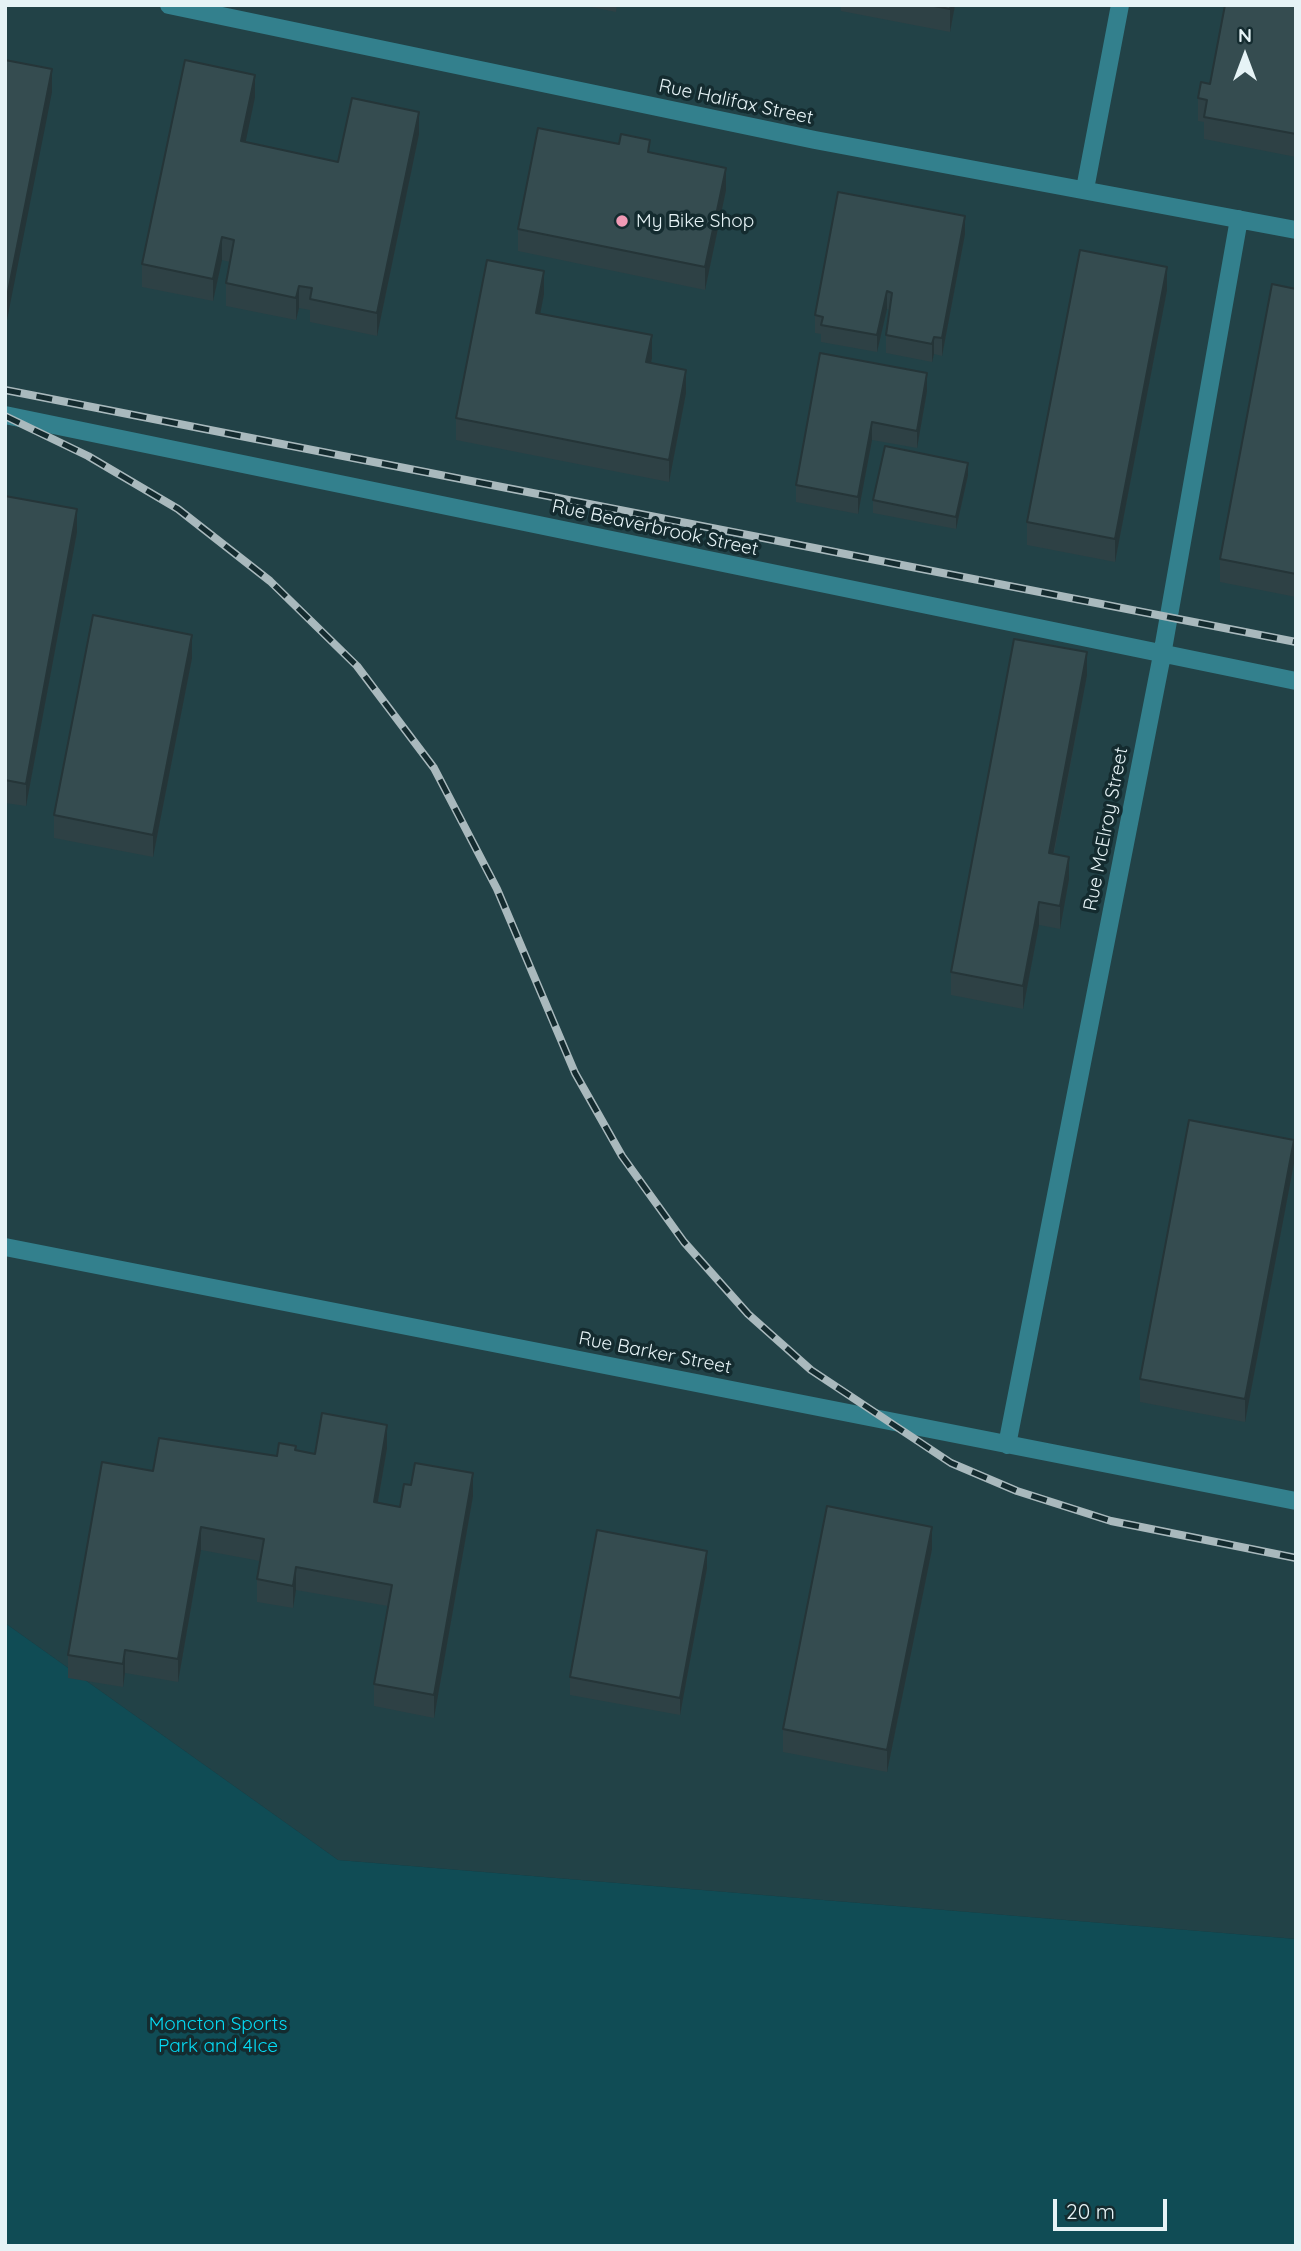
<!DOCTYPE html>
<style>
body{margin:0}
#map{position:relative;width:1301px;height:2251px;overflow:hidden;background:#1e3539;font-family:Quicksand,sans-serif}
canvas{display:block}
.frame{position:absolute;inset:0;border:7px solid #e6f3f6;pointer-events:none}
.north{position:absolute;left:1210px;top:21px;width:70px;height:70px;-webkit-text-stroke:5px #142b2f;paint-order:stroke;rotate:0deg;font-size:19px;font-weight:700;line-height:28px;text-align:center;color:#e6f3f6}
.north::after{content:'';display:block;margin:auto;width:24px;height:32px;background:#e6f3f6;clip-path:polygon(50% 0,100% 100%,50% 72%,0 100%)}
.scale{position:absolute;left:1053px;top:2199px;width:114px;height:32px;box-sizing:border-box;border:4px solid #e6f3f6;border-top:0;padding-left:9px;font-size:21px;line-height:24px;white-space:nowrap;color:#e6f3f6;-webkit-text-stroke:5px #142b2f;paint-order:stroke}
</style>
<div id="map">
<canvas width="1301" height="2251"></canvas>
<div class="frame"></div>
<div class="north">N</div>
<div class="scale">20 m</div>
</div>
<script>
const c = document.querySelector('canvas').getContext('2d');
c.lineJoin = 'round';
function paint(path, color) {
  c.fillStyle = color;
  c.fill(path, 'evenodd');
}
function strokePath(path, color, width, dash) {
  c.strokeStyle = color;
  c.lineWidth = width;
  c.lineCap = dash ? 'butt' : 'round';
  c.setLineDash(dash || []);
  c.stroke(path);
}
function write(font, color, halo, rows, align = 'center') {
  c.font = font + ' Quicksand,sans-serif';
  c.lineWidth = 7;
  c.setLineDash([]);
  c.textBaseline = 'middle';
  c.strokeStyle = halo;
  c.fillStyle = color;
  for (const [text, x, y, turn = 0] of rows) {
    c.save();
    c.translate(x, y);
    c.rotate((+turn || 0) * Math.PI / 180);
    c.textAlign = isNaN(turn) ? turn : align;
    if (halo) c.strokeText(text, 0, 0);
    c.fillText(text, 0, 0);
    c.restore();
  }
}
paint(new Path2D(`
 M5,5H1296V1939L338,1860L5,1623Z`), '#224247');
paint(new Path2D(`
 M5,1623L338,1860L1296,1939V2246H5Z`), '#104c55');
strokePath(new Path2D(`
 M169,5L815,140L1296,230
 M1085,189L1120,5
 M5,415L1296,681
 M5,1247L1296,1501
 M1007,1445L1162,655L1239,219`), '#33808d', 18);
const rail = new Path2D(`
 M5,390L1296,642
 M5,416L88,456L178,509L270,581L357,666L434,768L497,889L575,1073L622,1156L684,1242L748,1314L811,1370L951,1463L1017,1491L1111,1521L1296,1558`);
strokePath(rail, '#a9b9bd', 8);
strokePath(rail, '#142b2f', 5, [16]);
paint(new Path2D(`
 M581,5H617L616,12Z
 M841,5H955L950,32L841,11Z
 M1296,5V157L1204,139V122L1198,121V98L1210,84Z
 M255,97L245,142L338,162L419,134L377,336L310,322V310L299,308L296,320L226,306V283L230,262L222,260L213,301L142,287V264Z
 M650,152L726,190L705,290L518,251V229Z
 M965,234L942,356L934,354L932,362L886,353V335L890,310L887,309L877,352L821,342V334L815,333V315Z
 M1296,289V597L1220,582V559Z
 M1167,290L1115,562L1027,545V522Z
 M544,294L540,313L652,358L651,363L686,393L669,482L456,440V418Z
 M820,353L927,391L917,448L872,440L858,514L796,502V485Z
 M968,475L956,529L873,513V500Z
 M5,496L77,532L26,806L5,803Z
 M192,658L153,857L54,838V815Z
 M1087,675L1054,854L1069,879L1060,929L1039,925L1023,1009L951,995V972Z
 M1294,1163L1245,1422L1140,1402V1379Z
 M387,1448L378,1502L400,1507L473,1496L434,1718L374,1706V1684L388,1606L296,1590L293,1608L257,1602V1579L260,1561L201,1550L178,1682L125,1673L123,1687L68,1678V1655L153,1471L277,1456L296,1450L315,1454Z
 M932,1549L887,1772L783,1752V1729Z
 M707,1568L680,1715L570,1695V1677Z`), '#2e4145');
paint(new Path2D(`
 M951,5H955L950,32V9Z
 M52,69V92L5,330V307Z
 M255,75V97L241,164V141Z
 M419,112V134L377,336V313Z
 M726,168V190L705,290V267Z
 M965,216V234L942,356V338Z
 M222,237V260L213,301V279Z
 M1167,267V290L1115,562V539Z
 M544,271V294L536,335V313Z
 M299,286V308L296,320V298Z
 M887,291V309L877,352V335Z
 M652,335V358L646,385V362Z
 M934,337V354L932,362V344Z
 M686,370V393L669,482V460Z
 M927,373V391L917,448V431Z
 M872,422V440L858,514V497Z
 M968,463V475L956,529V517Z
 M77,509V532L26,806V784Z
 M192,635V658L153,857V835Z
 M1087,652V675L1049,876V853Z
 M1069,857V879L1060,929V906Z
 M1039,902V925L1023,1009V986Z
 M1294,1140V1163L1245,1422V1399Z
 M387,1425V1448L374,1524V1502Z
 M473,1473V1496L434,1718V1695Z
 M201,1527V1550L178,1682V1659Z
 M932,1527V1549L887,1772V1750Z
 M707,1551V1568L680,1715V1698Z
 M296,1567V1590L293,1608V1586Z
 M125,1650V1673L123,1687V1664Z`), '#253538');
const building = new Path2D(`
 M929,5H951L950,9Z
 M1225,5H1296V134L1204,117L1207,100L1198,98L1201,82L1210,84Z
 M5,60L52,69L5,307Z
 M185,60L255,75L241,141L338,162L352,98L419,112L377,313L310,299L312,288L299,286L296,298L226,283L234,240L222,237L213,279L142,264Z
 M538,128L619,144L621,134L650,140L648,152L726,168L705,267L518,229Z
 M838,192L965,216L942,338L934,337L932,344L886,335L892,293L887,291L877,335L821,325L823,317L815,315Z
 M1080,250L1167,267L1115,539L1027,522Z
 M487,260L544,271L536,313L652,335L646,362L686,370L669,460L456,418Z
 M1272,284L1296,289V574L1220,559Z
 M820,353L927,373L917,431L872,422L858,497L796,485Z
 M885,446L968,463L956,517L873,500Z
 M5,496L77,509L26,784L5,780Z
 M93,615L192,635L153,835L54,815Z
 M1014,639L1087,652L1049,853L1069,857L1060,906L1039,902L1023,986L951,972Z
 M1189,1120L1294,1140L1245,1399L1140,1379Z
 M322,1413L387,1425L374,1502L400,1507L404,1484L411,1485L415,1463L473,1473L434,1695L374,1684L392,1585L296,1567L293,1586L257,1579L264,1539L201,1527L178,1659L125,1650L123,1664L68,1655L102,1462L153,1471L159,1438L277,1456L279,1443L296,1446L295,1450L315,1454Z
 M827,1506L932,1527L887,1750L783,1729Z
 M597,1530L707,1551L680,1698L570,1677Z`);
paint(building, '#354c50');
strokePath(building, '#253538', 2);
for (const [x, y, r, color] of [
 [622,221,7,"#f09ab5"]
]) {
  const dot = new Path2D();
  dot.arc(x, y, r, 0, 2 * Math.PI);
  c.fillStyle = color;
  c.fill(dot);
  strokePath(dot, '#142b2f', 2.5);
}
write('19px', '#e6f3f6', '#142b2f', [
 ["Rue Halifax Street",736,102,12],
 ["Rue Beaverbrook Street",655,528,12],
 ["Rue McElroy Street",1106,829,-79],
 ["Rue Barker Street",655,1353,11]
]);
write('19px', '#e6f3f6', '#142b2f', [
 ["My Bike Shop",636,221]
], 'left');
write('19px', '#05dbf5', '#142b2f', [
 ["Moncton Sports",218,2024],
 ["Park and 4Ice",218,2046]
]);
</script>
